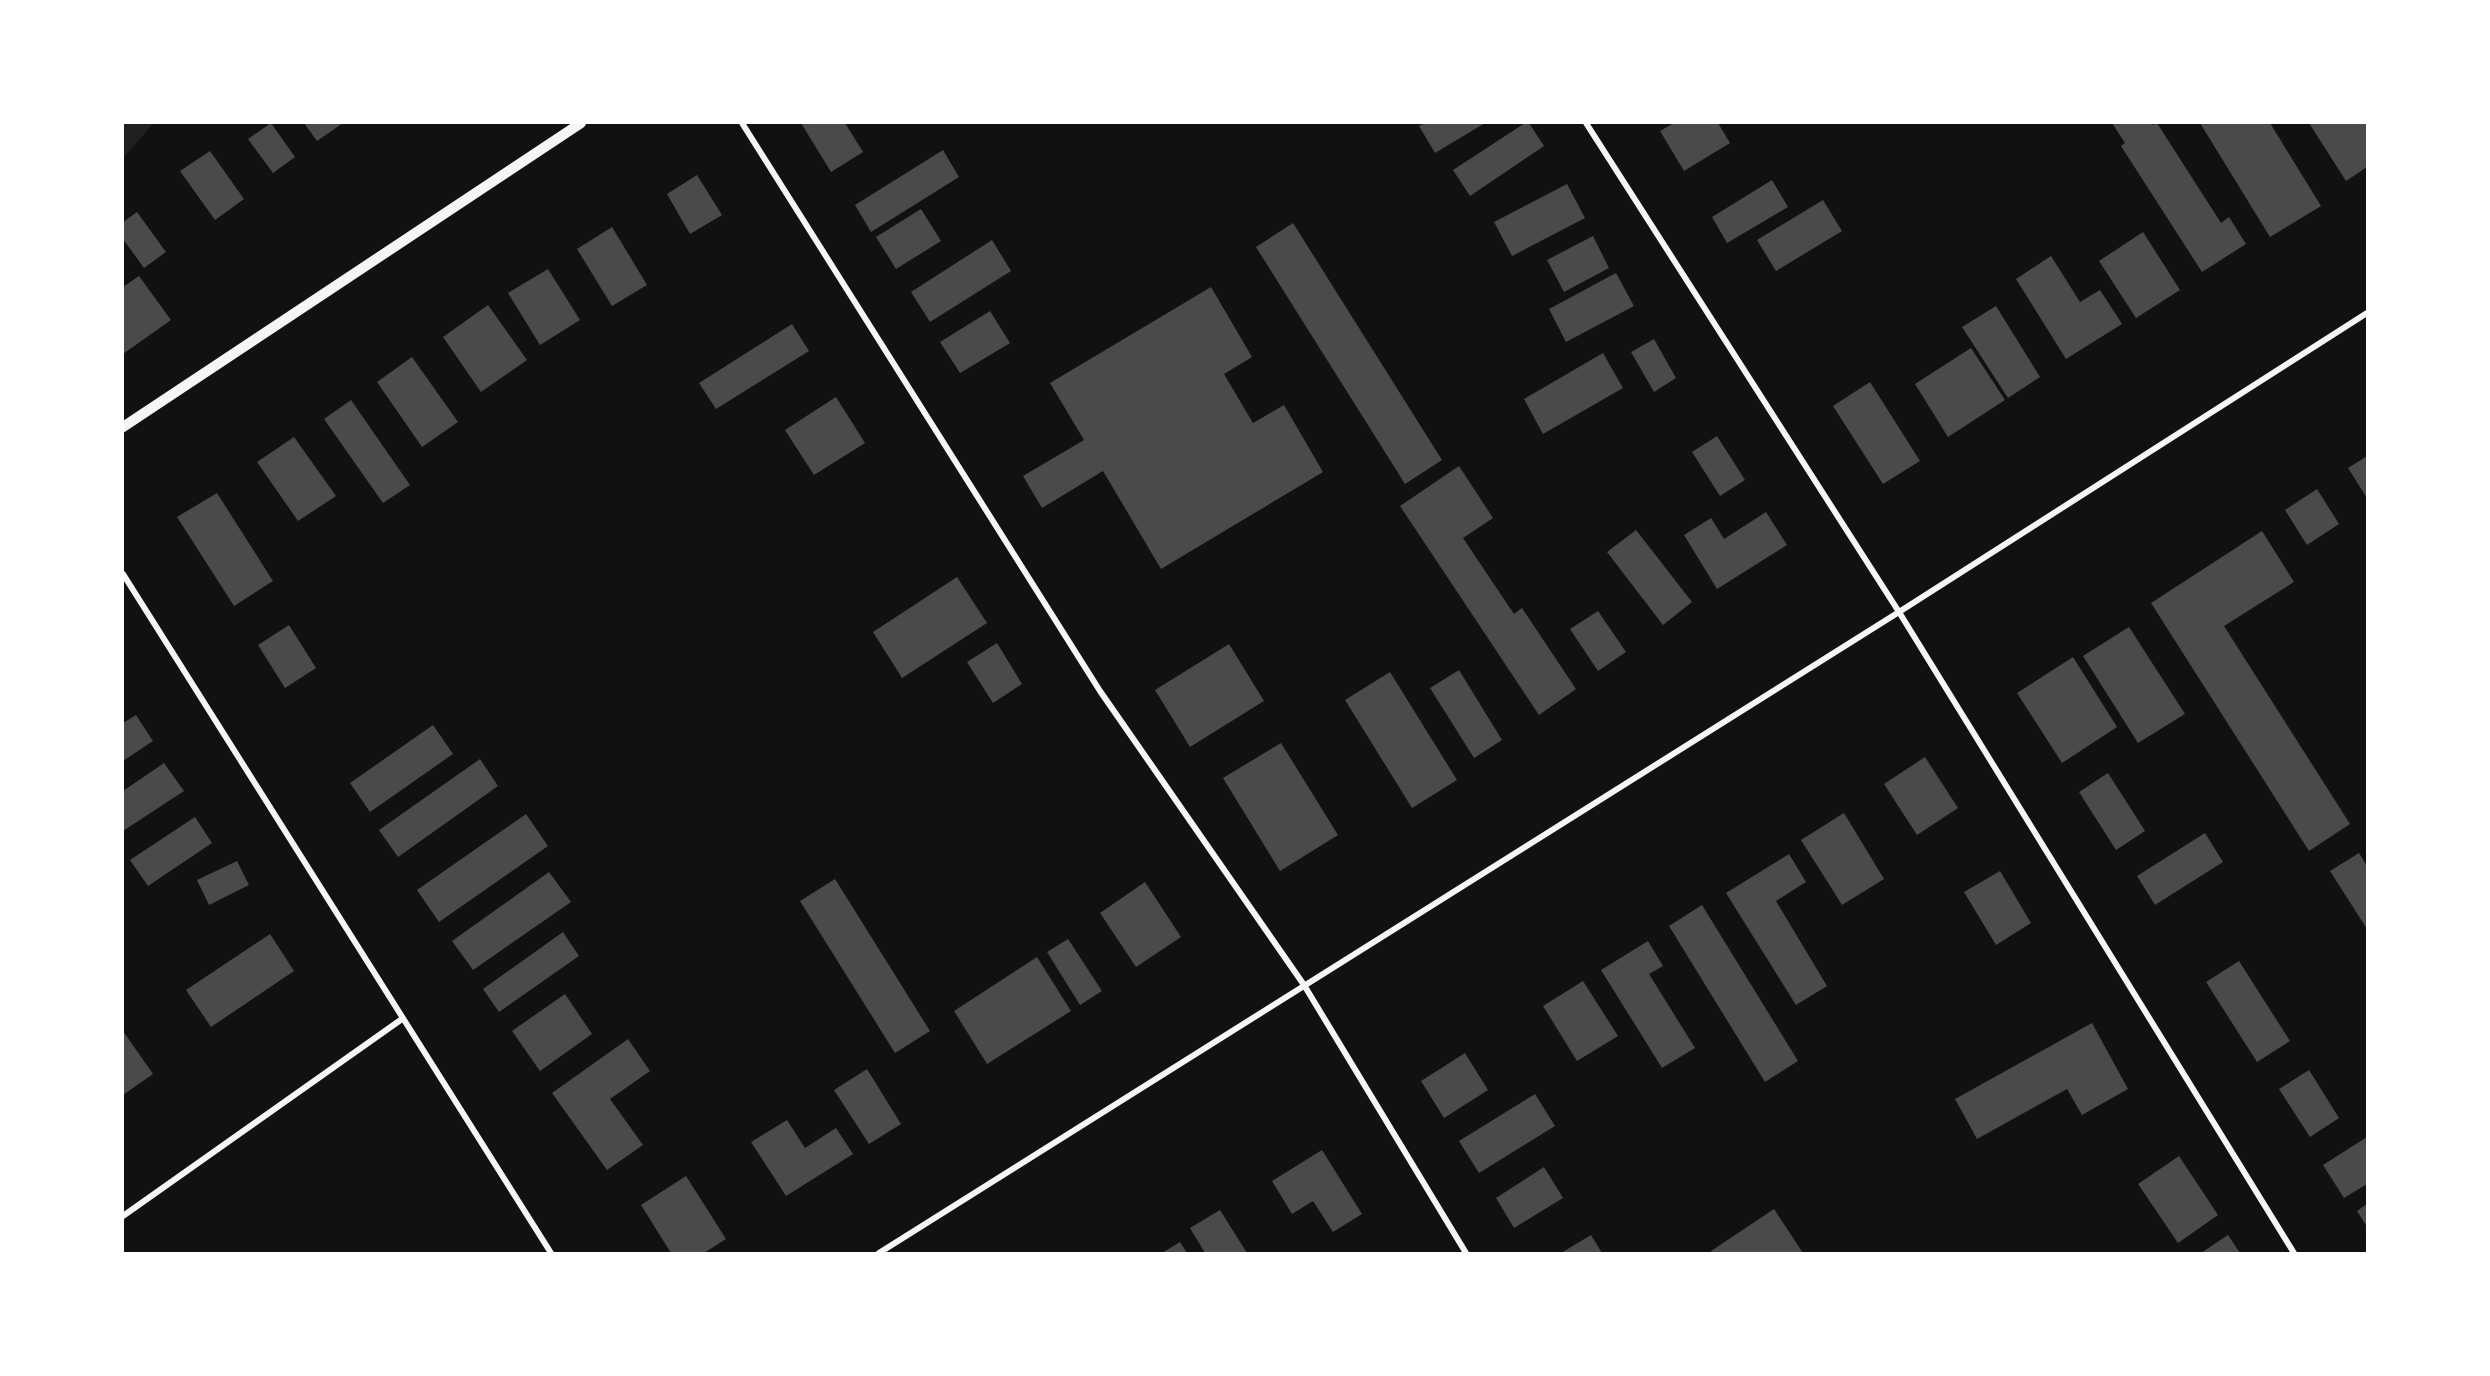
<!DOCTYPE html>
<style>
body{margin:0}
#map{position:relative;width:2490px;height:1376px;overflow:hidden;background:#111;font-family:Raleway,sans-serif}
canvas{display:block}
.frame{position:absolute;inset:0;border:124px solid #fff;pointer-events:none}
</style>
<div id="map">
<canvas width="2490" height="1376"></canvas>
<div class="frame"></div>
</div>
<script>
const c = document.querySelector('canvas').getContext('2d');
c.lineJoin = 'round';
function paint(path, color) {
  c.fillStyle = color;
  c.fill(path, 'evenodd');
}
function strokePath(path, color, width, dash) {
  c.strokeStyle = color;
  c.lineWidth = width;
  c.lineCap = dash ? 'butt' : 'round';
  c.setLineDash(dash || []);
  c.stroke(path);
}
paint(new Path2D(`
 M123,123H154L123,158Z`), '#202020');
paint(new Path2D(`
 M271,123L295,157L273,173L248,139Z
 M304,123H343L317,141Z
 M801,123H845L863,152L831,172Z
 M1425,123H1485L1435,153L1419,126Z
 M1525,123H1529L1544,146L1470,196L1453,170Z
 M1674,123H1718L1730,143L1684,171L1660,131Z
 M2112,123H2151L2153,125L2157,123L2221,223L2229,217L2246,244L2202,272L2121,146L2125,143Z
 M2200,123H2270L2321,206L2270,237Z
 M2309,123H2367V167L2346,181Z
 M943,150L959,177L871,232L855,205Z
 M210,151L244,199L215,220L180,171Z
 M697,175L722,215L690,234L667,194Z
 M1772,180L1788,207L1727,243L1712,217Z
 M1567,184L1585,218L1512,256L1494,222Z
 M1823,200L1842,231L1776,271L1757,240Z
 M921,209L941,241L896,269L876,237Z
 M137,212L166,252L144,268L123,239V222Z
 M1293,223L1442,460L1405,484L1256,247Z
 M612,227L647,285L612,306L577,249Z
 M2143,232L2180,290L2136,318L2099,261Z
 M1593,236L1609,268L1564,292L1547,260Z
 M992,240L1011,271L930,322L911,292Z
 M2051,256L2080,302L2100,290L2122,324L2066,359L2016,279Z
 M548,269L580,320L540,345L508,293Z
 M1616,273L1634,306L1566,342L1549,309Z
 M139,276L171,320L123,354V287Z
 M1211,287L1252,357L1224,374L1253,423L1284,405L1323,472L1161,569L1103,471L1042,508L1023,476L1084,440L1050,383Z
 M488,305L527,360L481,392L443,337Z
 M1996,306L2040,377L2008,398L1962,327Z
 M990,311L1010,343L960,373L940,342Z
 M792,324L809,351L716,409L699,383Z
 M1654,339L1676,378L1654,392L1631,352Z
 M1971,348L2005,400L1948,437L1915,384Z
 M1603,353L1623,388L1543,434L1524,399Z
 M412,357L458,422L422,447L377,382Z
 M1870,382L1920,461L1883,484L1833,406Z
 M836,397L865,443L814,475L785,430Z
 M351,400L410,485L383,503L324,419Z
 M1717,436L1745,480L1720,496L1692,452Z
 M294,437L336,496L298,521L257,462Z
 M2367,456V498L2348,468Z
 M1459,466L1493,518L1463,538L1514,614L1522,608L1576,689L1539,715L1400,506Z
 M2317,489L2339,524L2307,545L2285,510Z
 M217,493L273,581L234,606L177,517Z
 M1766,512L1787,545L1717,589L1684,535L1711,518L1724,539Z
 M1636,530L1692,602L1663,625L1607,552Z
 M2262,531L2294,582L2224,626L2350,824L2309,851L2151,603Z
 M957,577L987,623L902,678L873,632Z
 M1598,611L1626,652L1598,671L1570,629Z
 M289,625L316,668L285,688L258,645Z
 M2129,627L2185,714L2138,743L2083,656Z
 M997,643L1022,684L993,703L967,662Z
 M1229,644L1264,701L1190,747L1155,690Z
 M2073,657L2117,727L2062,763L2017,693Z
 M1459,670L1502,740L1474,758L1430,688Z
 M1390,672L1457,780L1412,808L1345,700Z
 M136,715L153,741L123,761V723Z
 M433,725L453,754L370,812L350,783Z
 M1281,743L1338,835L1280,871L1223,778Z
 M1925,757L1958,808L1917,835L1884,784Z
 M480,759L498,786L398,857L379,830Z
 M164,763L184,791L123,831V791Z
 M2108,773L2145,831L2116,850L2079,792Z
 M1844,813L1884,879L1842,905L1801,840Z
 M526,814L548,846L439,922L417,890Z
 M195,817L212,843L148,886L130,860Z
 M2205,833L2223,862L2155,905L2137,876Z
 M2359,853L2367,866V929L2330,871Z
 M1789,854L1806,882L1776,901L1827,986L1796,1005L1726,893Z
 M237,861L249,885L209,905L197,880Z
 M2000,871L2031,923L1996,945L1964,892Z
 M549,872L571,902L473,970L452,941Z
 M835,879L930,1031L895,1053L800,901Z
 M1145,882L1181,937L1136,967L1100,913Z
 M1702,905L1798,1061L1765,1082L1669,926Z
 M563,932L579,956L499,1012L483,989Z
 M270,934L294,971L211,1027L186,990Z
 M1068,939L1102,991L1080,1005L1047,952Z
 M1648,941L1663,966L1649,974L1695,1048L1662,1068L1601,970Z
 M1037,957L1071,1011L987,1064L954,1011Z
 M2239,961L2290,1041L2257,1062L2206,982Z
 M1583,981L1618,1036L1577,1061L1543,1006Z
 M565,994L592,1034L540,1071L512,1031Z
 M2092,1023L2128,1089L2082,1115L2067,1089L1977,1139L1955,1099Z
 M123,1031L153,1074L123,1095Z
 M628,1039L650,1071L610,1099L643,1145L607,1170L552,1093Z
 M1465,1053L1488,1090L1444,1118L1421,1081Z
 M867,1069L901,1124L869,1144L834,1090Z
 M2309,1070L2339,1118L2310,1137L2279,1089Z
 M1535,1094L1555,1126L1479,1173L1459,1141Z
 M787,1120L805,1148L836,1128L853,1154L786,1196L751,1142Z
 M2367,1137V1184L2344,1198L2323,1165Z
 M1322,1150L1362,1214L1333,1232L1313,1201L1292,1214L1272,1181Z
 M2179,1156L2218,1215L2178,1243L2138,1184Z
 M1544,1167L1563,1198L1514,1228L1496,1198Z
 M686,1176L726,1239L704,1253H671L641,1205Z
 M2367,1204V1227L2357,1211Z
 M1774,1209L1803,1253H1712L1711,1251Z
 M1220,1210L1247,1253H1205L1190,1228Z
 M1591,1235L1602,1253H1561Z
 M2228,1235L2240,1253H2201Z
 M1180,1242L1187,1253H1162Z`), '#4a4a4a');
strokePath(new Path2D(`
 M742,123L1100,691L1304,985L1466,1253
 M1586,123L1899,612L2294,1253
 M123,574L551,1253
 M123,1216L402,1019
 M879,1253L1899,612L2367,313`), '#f5f5f5', 6);
strokePath(new Path2D(`
 M123,427L581,123`), '#f5f5f5', 10);
</script>
